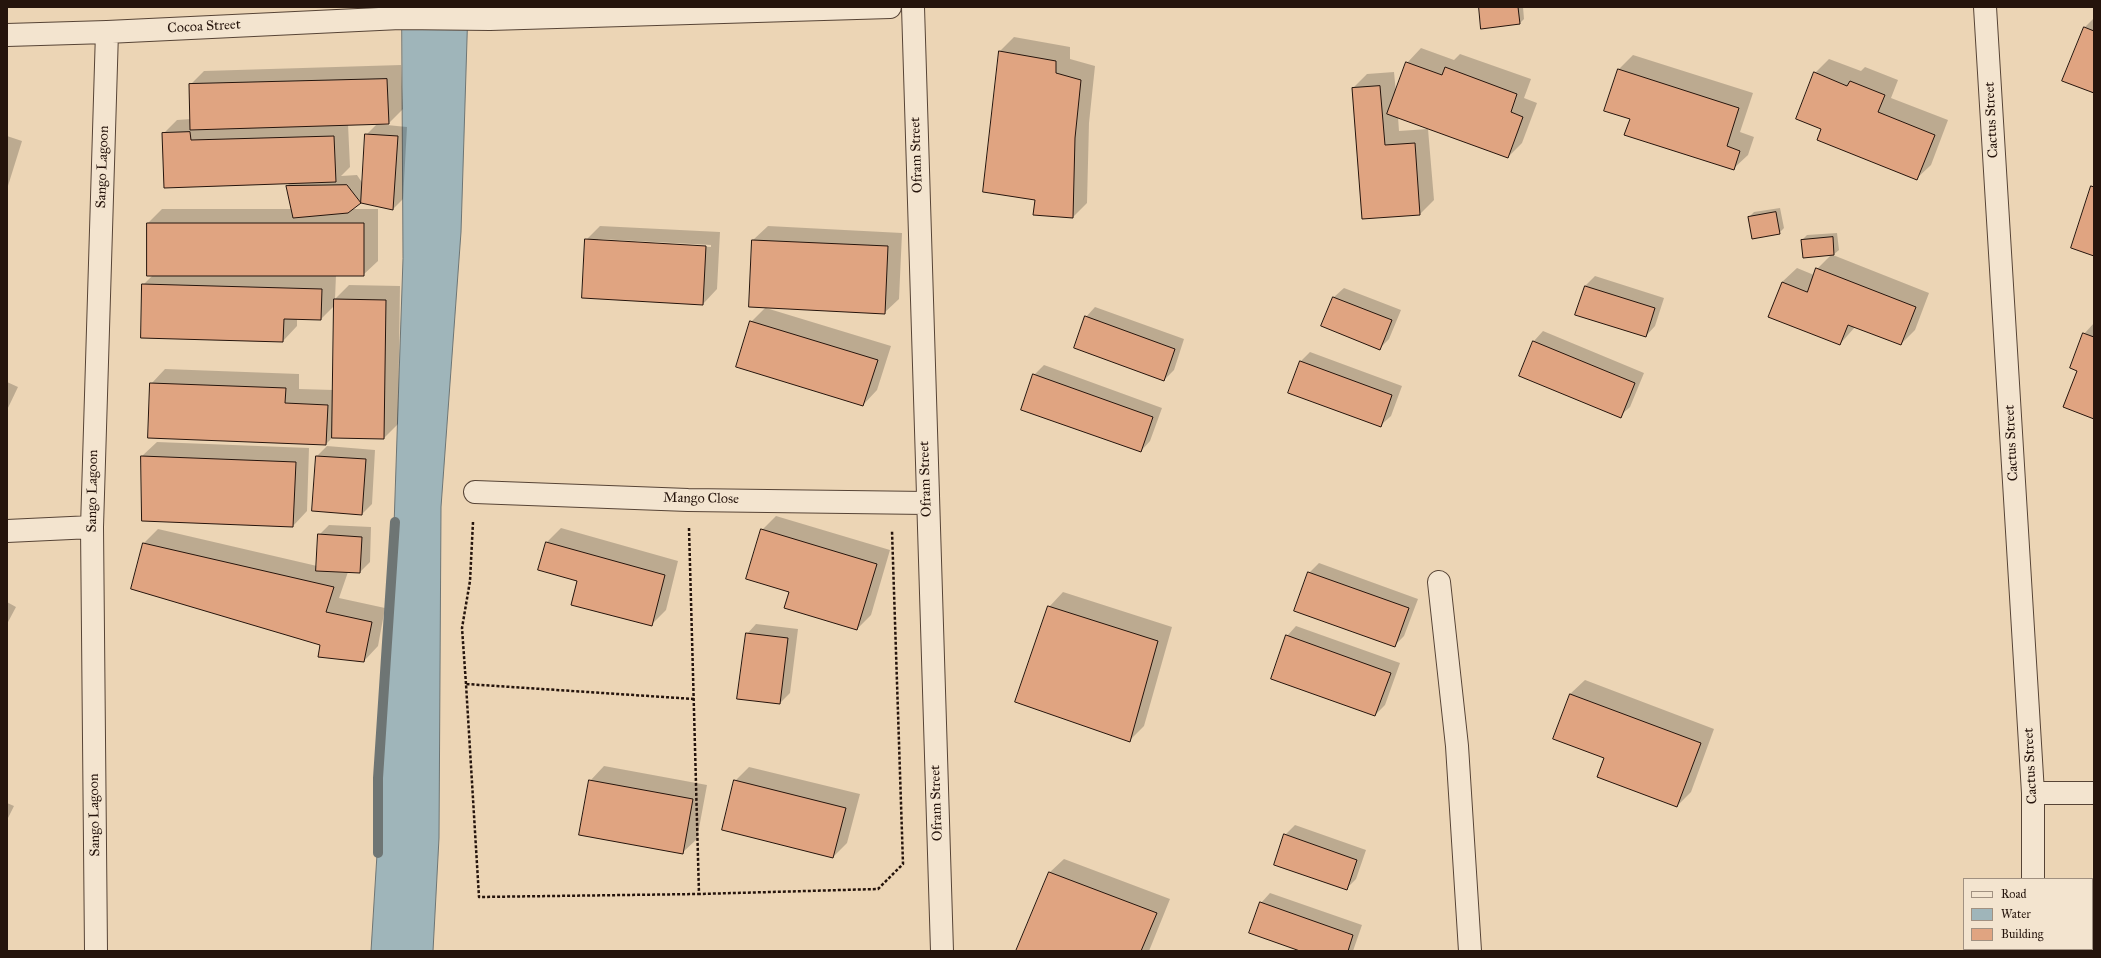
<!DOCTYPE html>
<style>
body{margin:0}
#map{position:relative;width:2101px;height:958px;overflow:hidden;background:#ecd5b5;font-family:"IM FELL Great Primer",serif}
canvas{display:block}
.frame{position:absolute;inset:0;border:8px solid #25140c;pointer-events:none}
.legend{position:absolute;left:1963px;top:878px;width:130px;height:72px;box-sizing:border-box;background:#f3e4cf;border:1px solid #a19181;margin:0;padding:5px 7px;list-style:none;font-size:12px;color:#25140c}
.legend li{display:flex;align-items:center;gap:8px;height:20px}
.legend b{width:20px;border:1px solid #a19181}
</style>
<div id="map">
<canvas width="2101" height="958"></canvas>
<div class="frame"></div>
<ul class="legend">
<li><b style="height:5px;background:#f3e4cf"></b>Road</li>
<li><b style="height:11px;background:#9fb5ba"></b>Water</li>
<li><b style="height:11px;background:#e0a481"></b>Building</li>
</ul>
</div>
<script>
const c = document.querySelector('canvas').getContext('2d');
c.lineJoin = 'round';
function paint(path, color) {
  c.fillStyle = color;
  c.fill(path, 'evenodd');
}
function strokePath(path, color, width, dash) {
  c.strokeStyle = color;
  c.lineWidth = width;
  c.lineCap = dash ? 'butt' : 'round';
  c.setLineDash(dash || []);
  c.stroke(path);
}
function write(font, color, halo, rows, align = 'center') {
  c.font = font + ' "IM FELL Great Primer",serif';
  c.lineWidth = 3;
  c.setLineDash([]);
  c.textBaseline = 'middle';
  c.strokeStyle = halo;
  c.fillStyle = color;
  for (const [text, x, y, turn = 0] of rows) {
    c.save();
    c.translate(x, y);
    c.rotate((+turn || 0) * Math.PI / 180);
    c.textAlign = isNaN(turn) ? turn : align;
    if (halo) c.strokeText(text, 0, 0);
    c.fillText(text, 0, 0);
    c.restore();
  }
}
const water = new Path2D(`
 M402,7H468L461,232L441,507L439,838L433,951H371L390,645L403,259Z`);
paint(water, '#9fb5ba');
strokePath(water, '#6e7574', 1);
paint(new Path2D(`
 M1480,7H1523L1524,19L1520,23Z
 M2094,18V92L2084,28Z
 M1014,37L1070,47V59L1095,66L1089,123L1087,203L1073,217L1036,199L1000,51Z
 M1421,48L1454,60L1460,54L1531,79L1524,98L1537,103L1522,143L1508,157L1398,117L1399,131L1428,129L1434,200L1420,214L1353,88L1367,74L1394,72L1396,93L1407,63Z
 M1633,55L1753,93L1740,132L1754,137L1748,155L1733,169L1619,69Z
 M1829,59L1861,71L1865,67L1898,80L1891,98L1948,120L1931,165L1916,179L1823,129L1815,73Z
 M401,65L403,109L389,123L348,124L350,167L341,176L357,175L363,184L366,135L377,124L407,127L403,199L393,209L361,202L351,209H378V261L363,275H336L335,299L349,285L400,286L398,424L384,438L333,437L326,444L151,384L165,369L299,374V389L334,390L335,305L321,319L297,318V326L283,341L143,285L153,275L148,223L162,209H292L287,186L290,183L163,134L177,120L191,119L190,85L204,71Z
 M7,136L22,141L7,189Z
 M1780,208L1784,228L1779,233L1749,217L1754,212Z
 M600,226L720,232L717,289L703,304L586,240ZM598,239L711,245V247L598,241Z
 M768,226L902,233L899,299L884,313L766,308L891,346L877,390L863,405L751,322L766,307L753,240Z
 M1837,233L1839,250L1833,255L1929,293L1915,330L1901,344L1855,327L1840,344L1782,282L1797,268L1814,275L1817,269L1831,255L1802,240L1807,235Z
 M1595,276L1664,298L1655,326L1646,336L1585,286Z
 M1344,288L1401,310L1389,339L1379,349L1323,326L1334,297Z
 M1095,307L1184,339L1174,370L1164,380L1086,317Z
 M2094,323V418L2078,370L2084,334Z
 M1543,331L1644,373L1630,407L1620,416L1520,375L1534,341Z
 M1310,352L1402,386L1391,416L1381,425L1300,362Z
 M1044,365L1162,408L1150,441L1141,451L1034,375Z
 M7,382L18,387L7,410Z
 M157,442L309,448L307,511L293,526L142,456Z
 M327,446L375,450L372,504L362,514L313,510L317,456Z
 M776,516L890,550L871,615L857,629L790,591L762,530Z
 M329,525L371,527L370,562L360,572H348L339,598L385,608L378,646L364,661L321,645L144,543L158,529L317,566L319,535Z
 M561,528L678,561L666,610L651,625L578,581L547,542Z
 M1319,563L1418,599L1404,636L1394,646L1309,573Z
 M1063,592L1172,627L1144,726L1130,740L1049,607Z
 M7,602L16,607L7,624Z
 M756,624L798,629L790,693L780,703L747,634Z
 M1296,626L1400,663L1385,705L1375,715L1287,636Z
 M1585,680L1714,729L1691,792L1677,806L1605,757L1570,694Z
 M604,766L707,785L697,839L682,853L590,781Z
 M749,767L860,794L847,843L833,857L735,781Z
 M7,803L14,806L7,820Z
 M1295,825L1366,850L1356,879L1346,889L1285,835Z
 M1064,859L1170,899L1149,951H1017L1049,873Z
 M1270,893L1362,925L1353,951H1303L1261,903Z`), '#0003');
strokePath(new Path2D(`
 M378,853V778L395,522`), '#6e7574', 10);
const building = new Path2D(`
 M1479,7H1518L1520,24L1481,29Z
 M2084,27L2094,31V93L2062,81Z
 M999,51L1056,61V73L1081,80L1075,138L1073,218L1033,215L1035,200L983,192Z
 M1406,62L1442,75L1445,67L1517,94L1511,112L1523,117L1508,158L1387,114Z
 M1618,69L1739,108L1727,146L1740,151L1734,170L1624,135L1630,119L1604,111Z
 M1814,72L1847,86L1850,81L1885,95L1878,112L1935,135L1917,180L1817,140L1821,129L1796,119Z
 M387,79L389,124L190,130L189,84Z
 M1380,86L1385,145L1415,143L1420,215L1362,219L1352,88Z
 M190,132L191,140L334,136L336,182L164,188L162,133Z
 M365,134L398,136L393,210L361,203Z
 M347,185L361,203L348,213L293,218L286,186Z
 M2091,186L2094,187V256L2071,248Z
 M1776,212L1780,234L1752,239L1748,217Z
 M147,223H364V276H147Z
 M1833,237L1834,255L1803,258L1801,240Z
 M585,239L706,246L703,305L582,298Z
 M752,240L888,246L885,314L749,307Z
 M1816,268L1916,307L1901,345L1848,325L1840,345L1768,317L1782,282L1807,292Z
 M142,284L322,289L321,320L284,319L283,342L141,338Z
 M1585,286L1655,308L1646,337L1575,315Z
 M1333,297L1392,320L1380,350L1321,326Z
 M334,299L386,300L384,439L332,438Z
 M1085,316L1175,349L1164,381L1074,348Z
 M750,321L878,360L863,406L736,367Z
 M2083,333L2094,337V419L2063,407L2077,371L2070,368Z
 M1533,341L1635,383L1621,418L1519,376Z
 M1300,361L1392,395L1381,427L1288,393Z
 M1033,374L1153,417L1141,452L1021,410Z
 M150,383L286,388L285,403L328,405L326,445L148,438Z
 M141,456L296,462L293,527L142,521Z
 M316,456L366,459L362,515L312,511Z
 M761,529L877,564L857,630L784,608L789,592L746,579Z
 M318,534L362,537L360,573L316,571Z
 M546,542L665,575L652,626L571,605L577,581L538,570Z
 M143,543L334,587L326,612L372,622L364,662L318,657L320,645L131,589Z
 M1308,572L1409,608L1395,647L1294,611Z
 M1048,606L1158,641L1130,742L1015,702Z
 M746,633L788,638L780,704L737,699Z
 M1286,635L1391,673L1375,716L1271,679Z
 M1570,694L1701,743L1677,807L1597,777L1604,758L1553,739Z
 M589,780L693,799L683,854L579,835Z
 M734,780L846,808L833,858L722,830Z
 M1284,834L1357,860L1347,890L1274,865Z
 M1049,872L1157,913L1141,951H1016Z
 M1260,902L1353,935L1348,951H1300L1249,933Z`);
paint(building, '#e0a481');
strokePath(building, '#25140c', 1);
const minor = new Path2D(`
 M913,7L942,951
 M7,35L107,32L400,18L490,19L890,7
 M475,492L688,500L927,503
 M7,531L92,527
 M1439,582L1457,746L1470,951
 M2033,793H2094
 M96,951L92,527L107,32`);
const tertiary = new Path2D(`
 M1985,7L2033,793V879
 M2033,949V951`);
strokePath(minor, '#574436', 24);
strokePath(tertiary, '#574436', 24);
strokePath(new Path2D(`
 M689,528L699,894L878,889L903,864L892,531
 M466,684L462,628L470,581L473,522
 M694,699L466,684L479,897L699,894`), '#25140c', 2.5, [3, 2]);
strokePath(minor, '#f3e4cf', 22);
strokePath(tertiary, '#f3e4cf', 22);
write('14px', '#25140c', '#f3e4cf', [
 ["Cocoa Street",204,27,-3],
 ["Cactus Street",1992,120,-93],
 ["Ofram Street",917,155,-92],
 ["Sango Lagoon",103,167,-88],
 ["Cactus Street",2012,443,-93],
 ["Ofram Street",926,479,-92],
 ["Sango Lagoon",93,491,-89],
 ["Mango Close",701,499,1],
 ["Cactus Street",2031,766,-93],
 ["Ofram Street",937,803,-92],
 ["Sango Lagoon",95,815,-91]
]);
</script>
